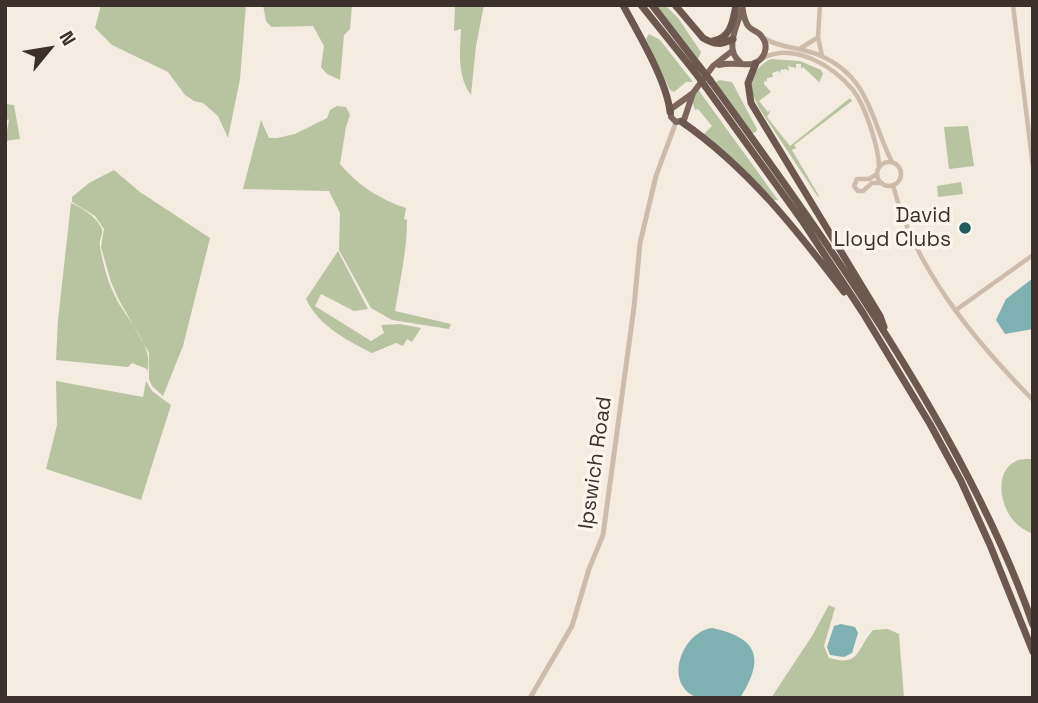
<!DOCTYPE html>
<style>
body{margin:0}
#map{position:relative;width:1038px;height:703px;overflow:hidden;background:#f4ebe1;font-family:"Space Grotesk",sans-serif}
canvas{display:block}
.frame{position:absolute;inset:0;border:7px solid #3b302b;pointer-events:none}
.north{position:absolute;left:14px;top:14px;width:70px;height:70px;-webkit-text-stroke:5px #fbf5ee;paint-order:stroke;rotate:60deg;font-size:19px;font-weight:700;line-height:28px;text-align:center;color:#3b302b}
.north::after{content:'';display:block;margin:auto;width:24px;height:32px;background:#3b302b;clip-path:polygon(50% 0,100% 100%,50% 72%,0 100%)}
</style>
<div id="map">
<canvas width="1038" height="703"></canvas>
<div class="frame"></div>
<div class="north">N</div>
</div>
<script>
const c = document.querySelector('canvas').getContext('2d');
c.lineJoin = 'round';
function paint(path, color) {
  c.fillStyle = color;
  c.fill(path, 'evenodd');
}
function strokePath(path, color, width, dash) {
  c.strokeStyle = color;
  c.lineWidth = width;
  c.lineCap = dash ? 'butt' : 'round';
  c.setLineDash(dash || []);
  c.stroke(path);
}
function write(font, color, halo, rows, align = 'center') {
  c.font = font + ' "Space Grotesk",sans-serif';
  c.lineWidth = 7;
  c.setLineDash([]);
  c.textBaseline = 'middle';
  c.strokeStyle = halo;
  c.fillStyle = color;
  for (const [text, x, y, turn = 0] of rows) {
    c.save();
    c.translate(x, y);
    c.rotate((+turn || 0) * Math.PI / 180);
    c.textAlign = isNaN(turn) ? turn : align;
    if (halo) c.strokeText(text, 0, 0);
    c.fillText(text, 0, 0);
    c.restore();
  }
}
paint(new Path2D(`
 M101,5H246L240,79L228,138L218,116L203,103L194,101L185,95L168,72L112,45L95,28Z
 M263,5H352L350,29L344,35L340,80L327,74L321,67L324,46L313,26L271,27L266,21Z
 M455,5H484L476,46L471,95C457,75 460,53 461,29L454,31Z
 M653,5H665L678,18L701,52L699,57L696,59Z
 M649,34L660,40L693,82H686L674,92L670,90L646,39Z
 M771,59L800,61L821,70L823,74L818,85L819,82L803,67L801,69V64H796V68L788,66L789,71L786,69L780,70L781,73L778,71L772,73L773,77L767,78V82L765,80L764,84L771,92L759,101L768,112L771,110L767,117L790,146L850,98L852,101L794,145L796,148L792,150L819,196L818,197L759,108L748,85C754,74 759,64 771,59Z
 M719,80L732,82L757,129L756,132L752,133L715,83Z
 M697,88L778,200H773L704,134L712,126L698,109L695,110L693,104L690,105Z
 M5,104L14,105L20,139L5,141L9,120L5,119Z
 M337,106L346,107L350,115L346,127L340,164C357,185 381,200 406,208L404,219L407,220C407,251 400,280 395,311L451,324L449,329L392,320L371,308L339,250L340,213L329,191L243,189L261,120L269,138H277L295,134L327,118L330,110Z
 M968,126L974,166L949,169L944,127Z
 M114,170L140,192L210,238L183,346L163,396L152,386L149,379V353L119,300L111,282L101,247L104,229L95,216L72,202V197L89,183Z
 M961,182L963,194L938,197L937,186Z
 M71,203C81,207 96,217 101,227C105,234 98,239 100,247C103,263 107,280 114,294C124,318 156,345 147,373V369L132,363L128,367L56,360L58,320Z
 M338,251L368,309L354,311L321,294L315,306L371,341L384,333L381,325L400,324L421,328L412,342L407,339L403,346L396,343L372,353C346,340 318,325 306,299Z
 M56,381L143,397L146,381L152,391L171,405L141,500L46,469L57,425Z
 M1033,459V534C1026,531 1019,527 1014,521C1000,506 994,471 1016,461C1020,459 1028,459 1033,459Z
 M829,605L835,608L824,646L829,658C861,667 856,649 873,630L888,629L899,634L904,698H771L812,636Z`), '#b8c4a0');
paint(new Path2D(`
 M1033,278V329L1005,334L996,320L1006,299Z
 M841,624L855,627L858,633L852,653L844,657L830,655L827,647L834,626Z
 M712,628C759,638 765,659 740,698C728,698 707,702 696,697C663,683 682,632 712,628Z`), '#7fb0b2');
strokePath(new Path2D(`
 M820,5L818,37L822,56
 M1013,5L1033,167
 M764,38C781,49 802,47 821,56C870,77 871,121 892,162
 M801,48L817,38
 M763,58C794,42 833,66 853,90C865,105 879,148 879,167
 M877 174a12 12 0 1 1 24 0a12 12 0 1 1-24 0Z
 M877,174L869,179H857L854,186L858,191H863L872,183H882
 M893,185C914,268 974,340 1033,400
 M956,310L1033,255`), '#cdbbac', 4.5);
strokePath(new Path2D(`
 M530,698L572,626L589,569L603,535L634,307L640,243L656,176L676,122`), '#cdbbac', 5);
strokePath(new Path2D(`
 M740,62C724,49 737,27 742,9
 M719,65C730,62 744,65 752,64C764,61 770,47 762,37C759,32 753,31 749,27C744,22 743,12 742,5
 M693,93L684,120L676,122L671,117V109L693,93L713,66L732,51`), '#7d675c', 6);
strokePath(new Path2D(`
 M623,5C638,33 667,81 670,112
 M641,5L694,71
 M652,5L699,66
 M675,5L703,38C715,45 721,45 733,39
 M713,41C731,38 733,21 736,5
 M756,63L748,83L751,103L880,316L884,327
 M710,80C798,201 886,324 957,456C986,510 1013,567 1033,625
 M705,86L803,222L863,313L930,424L961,481L990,545L1033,652
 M682,122C747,167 796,229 844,292`), '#6c584f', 7);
strokePath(new Path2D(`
 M699,66L710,80
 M694,71L705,86`), '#6c584f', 7);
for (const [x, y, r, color] of [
 [965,228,7,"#1f5a5e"]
]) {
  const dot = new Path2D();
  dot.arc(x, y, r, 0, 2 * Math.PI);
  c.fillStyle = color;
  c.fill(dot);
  strokePath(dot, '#fbf5ee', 2.5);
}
write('21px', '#3b302b', '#fbf5ee', [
 ["David",951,216],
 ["Lloyd Clubs",951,240]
], 'right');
write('21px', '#3b302b', '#fbf5ee', [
 ["Ipswich Road",596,463,-82]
]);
</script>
